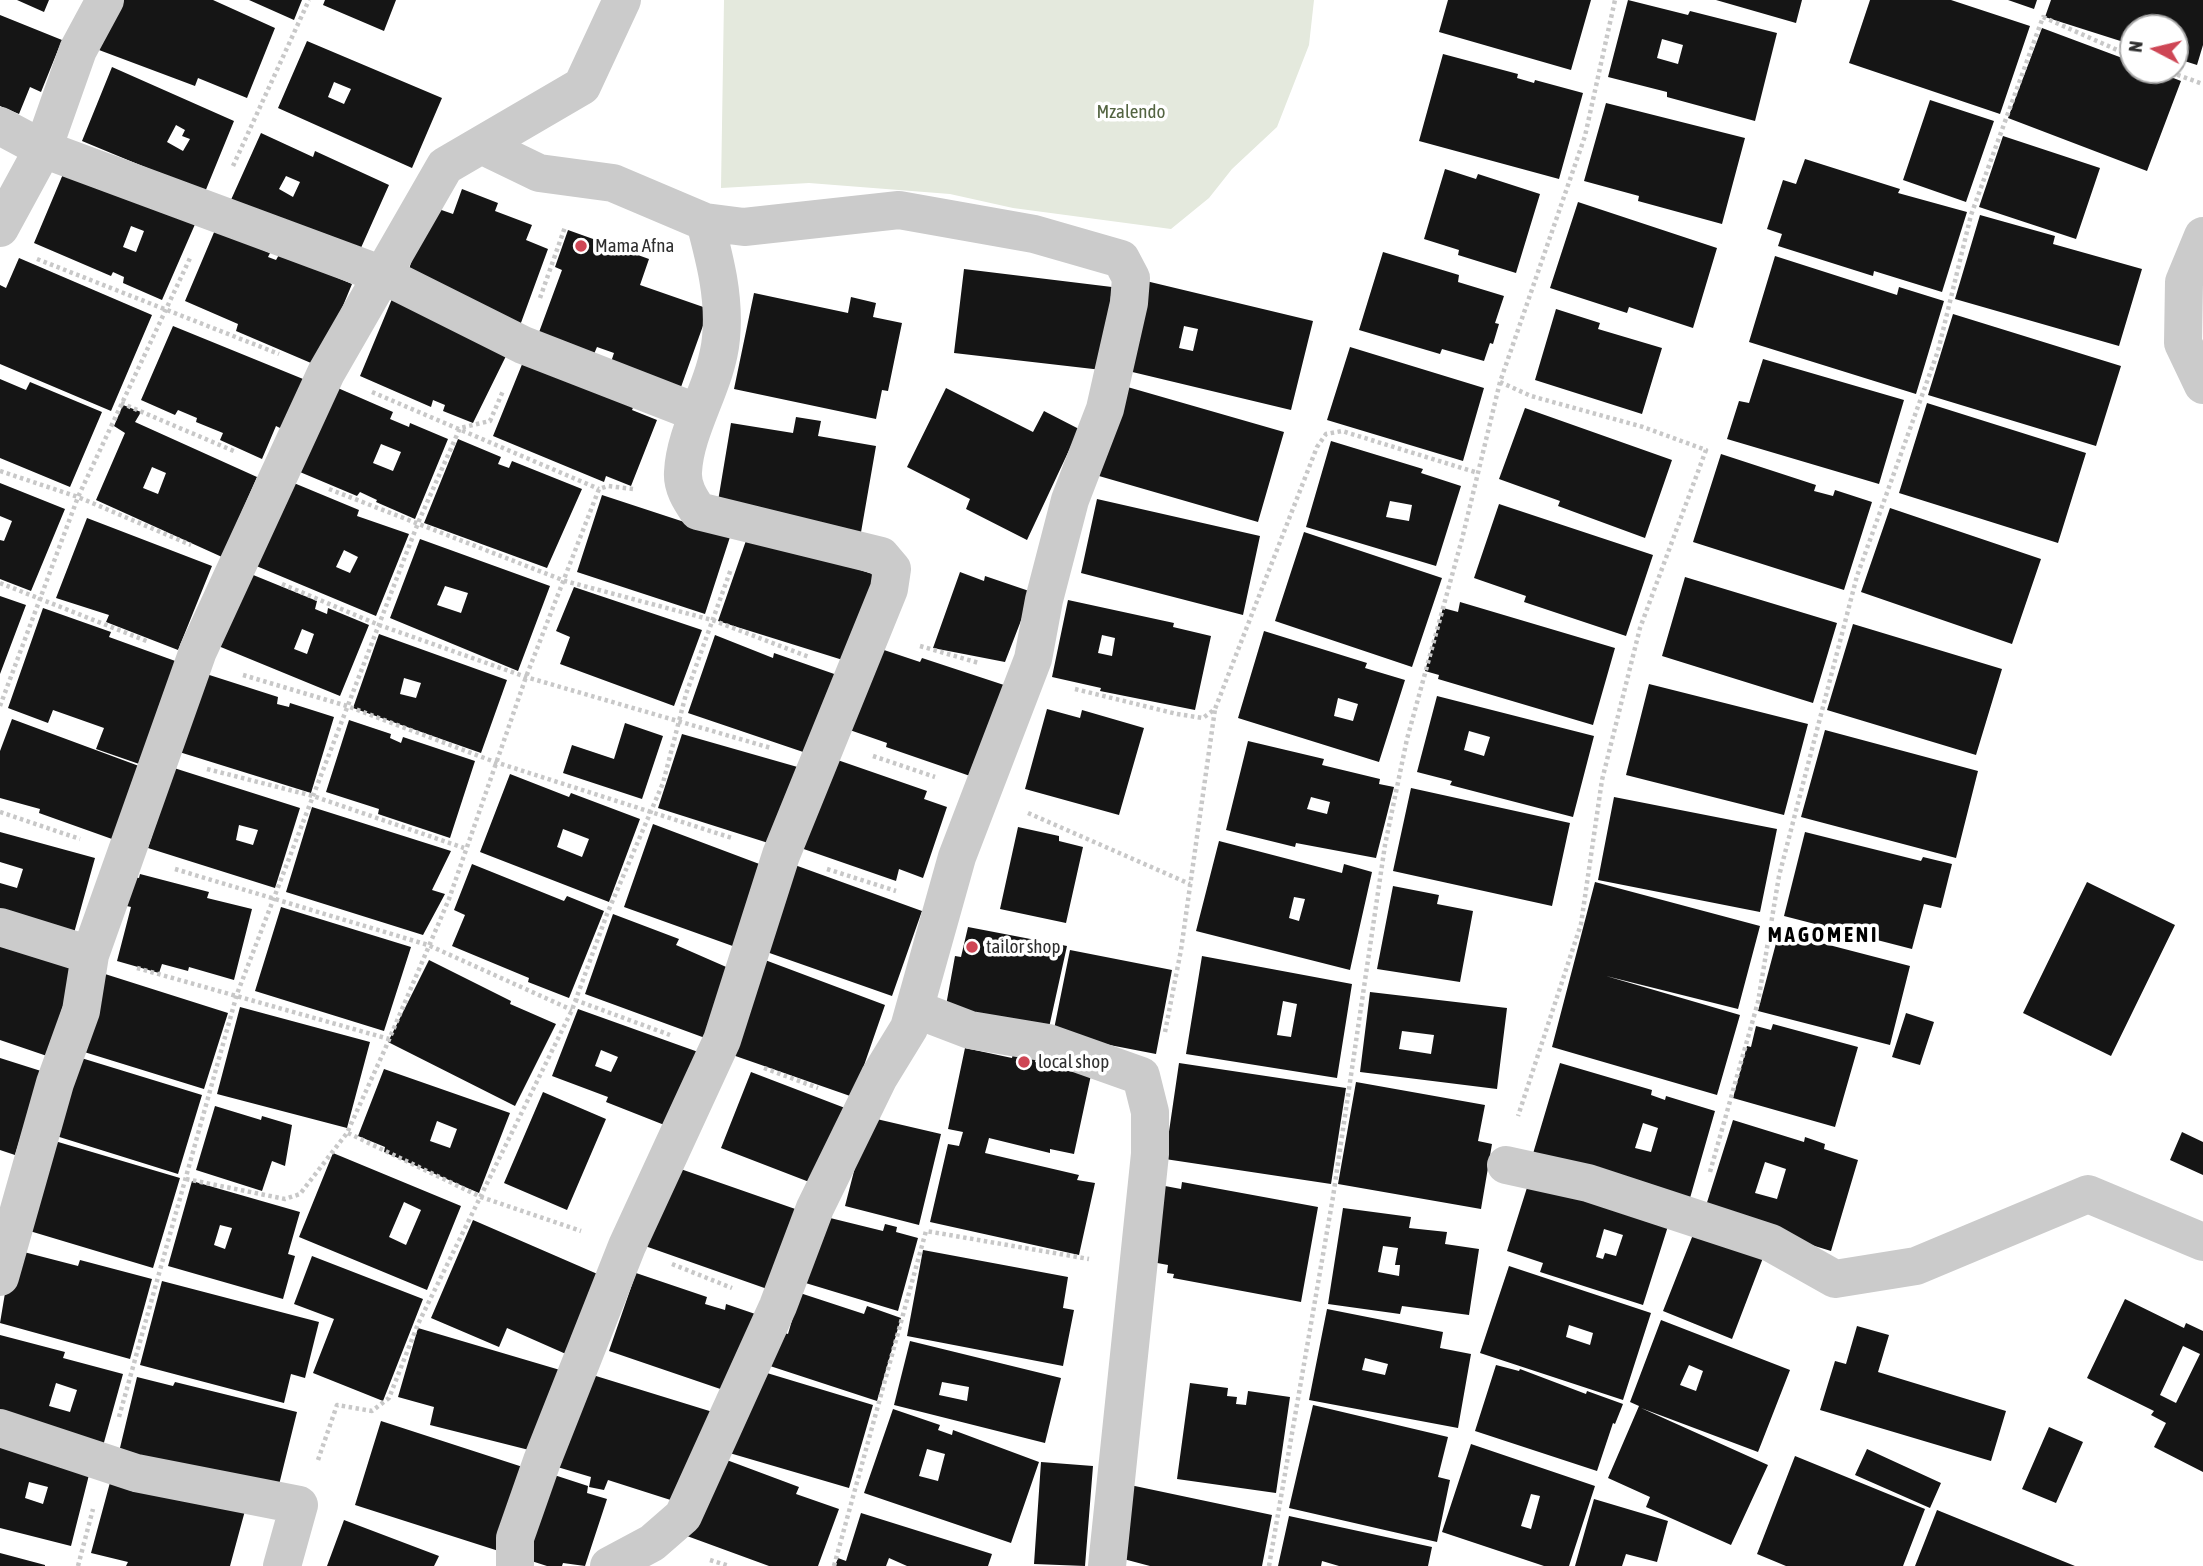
<!DOCTYPE html>
<style>
body{margin:0}
#map{position:relative;width:2203px;height:1566px;overflow:hidden;background:#fff;font-family:"Asap Condensed",sans-serif}
canvas{display:block}
.north{position:absolute;left:2119px;top:14px;width:70px;height:70px;box-sizing:border-box;background:#fff;border:2px solid #ababab;border-radius:50%;rotate:277deg;font-size:19px;font-weight:700;line-height:28px;text-align:center;color:#2e2e2e}
.north::after{content:'';display:block;margin:auto;width:24px;height:32px;background:#ce4655;clip-path:polygon(50% 0,100% 100%,50% 72%,0 100%)}
</style>
<div id="map">
<canvas width="2203" height="1566"></canvas>
<div class="north">N</div>
</div>
<script>
const c = document.querySelector('canvas').getContext('2d');
c.lineJoin = 'round';
function paint(path, color) {
  c.fillStyle = color;
  c.fill(path, 'evenodd');
}
function strokePath(path, color, width, dash) {
  c.strokeStyle = color;
  c.lineWidth = width;
  c.lineCap = dash ? 'butt' : 'round';
  c.setLineDash(dash || []);
  c.stroke(path);
}
function write(font, color, halo, rows, align = 'center') {
  c.font = font + ' "Asap Condensed",sans-serif';
  c.lineWidth = 7;
  c.setLineDash([]);
  c.textBaseline = 'middle';
  c.strokeStyle = halo;
  c.fillStyle = color;
  for (const [text, x, y, turn = 0] of rows) {
    c.save();
    c.translate(x, y);
    c.rotate((+turn || 0) * Math.PI / 180);
    c.textAlign = isNaN(turn) ? turn : align;
    if (halo) c.strokeText(text, 0, 0);
    c.fillText(text, 0, 0);
    c.restore();
  }
}
paint(new Path2D(`
 M724,0H1314L1309,45L1277,127L1232,169L1209,198L1171,229L1013,208L950,194L809,183L721,188Z`), '#e4e9dd');
paint(new Path2D(`
 M17,0H49L44,12Z
 M120,0H213L275,28L247,98L198,78L195,86L99,50Z
 M249,0H302L294,20Z
 M325,0H396L384,31L323,5Z
 M1448,0H1591L1571,70L1439,32Z
 M1628,0L1688,15L1690,11L1777,33L1755,121L1667,97V92L1608,77ZM1662,39L1683,45L1678,64L1657,58Z
 M1716,0H1802L1796,23Z
 M1870,0H1951L2030,26L2000,114L1849,63Z
 M2008,0H2037L2034,9Z
 M2051,0H2203V45L2197,65L2175,58V28H2133V45L2045,17Z
 M0,15L62,40L41,92L30,87L19,114L0,106Z
 M2042,28L2133,62V70H2153L2181,81L2147,171L2008,118Z
 M307,41L442,98L412,168L278,108ZM334,82L351,89L344,104L328,97Z
 M1443,54L1518,74L1517,78L1534,83L1535,80L1583,93L1559,179L1419,141Z
 M112,67L234,121L205,192L82,141ZM176,125L185,130L182,136L190,139L183,151L167,142Z
 M1930,100L1994,121L1966,202L1903,180Z
 M1606,103L1745,138L1722,224L1638,201L1639,196L1584,181Z
 M261,133L313,157L315,151L389,185L356,259L230,202ZM286,176L300,182L293,197L279,189Z
 M2003,136L2100,168L2076,239L1979,207Z
 M1805,159L1900,189L1898,193L1967,212L1942,292L1874,271L1873,276L1778,246L1782,234L1767,229L1783,180L1796,184Z
 M66,167L196,222L162,300L123,283L124,277L113,272L111,276L34,243ZM131,226L144,231L136,252L123,247Z
 M1445,169L1476,179L1478,174L1540,194L1516,273L1458,255L1459,250L1424,239Z
 M462,189L498,203L495,211L532,225L526,240L548,249L518,331L407,275L430,206L453,214Z
 M1578,202L1717,248L1693,328L1629,307L1627,313L1550,288Z
 M1980,215L2055,236L2053,244L2142,269L2119,346L1955,299Z
 M215,230L270,253L268,257L276,260L280,253L352,284L318,366L236,331L238,324L185,301Z
 M568,230L649,259L640,285L709,309L681,387L611,362L614,353L597,347L594,354L538,335L562,270L555,267Z
 M1383,252L1459,275L1458,282L1504,296L1495,323L1499,324L1493,344L1490,343L1484,361L1442,349L1440,354L1359,330Z
 M1775,256L1897,295L1899,287L1944,301L1916,394L1749,342Z
 M19,258L152,315L111,411L0,364V285L6,288Z
 M964,269L1112,287L1102,370L954,353Z
 M1146,281L1313,321L1291,410L1124,370ZM1184,326L1198,329L1193,351L1179,348Z
 M754,293L848,313L851,297L876,303L873,317L902,323L888,391L882,390L876,419L734,389Z
 M392,299L506,356L473,423L443,411L445,405L433,400L431,407L360,376Z
 M1556,309L1600,323L1598,329L1662,348L1642,414L1535,380Z
 M1953,314L2121,366L2096,446L1928,395Z
 M173,326L308,381L286,431L276,426L262,459L220,440L223,433L196,422L197,418L178,410L175,415L141,400Z
 M1350,347L1484,388L1463,461L1327,420Z
 M525,357L635,403L632,410L657,420L631,486L606,476L604,482L493,436Z
 M1763,359L1904,400L1879,484L1727,439L1739,401L1749,403Z
 M0,379L26,390L30,382L102,412L70,487L0,458Z
 M324,382L393,412L390,419L409,427L410,423L448,439L415,519L376,502L377,500L360,492L357,496L288,467ZM381,444L401,452L393,471L373,463Z
 M1124,386L1284,432L1258,522L1099,476Z
 M946,388L1033,432L1044,411L1079,429L1027,540L966,509L970,499L907,467Z
 M1927,403L2086,453L2058,543L1899,493Z
 M123,405L141,412L135,422L257,477L222,557L96,500L125,433L114,426ZM152,467L166,473L158,494L143,488Z
 M1525,408L1672,460L1645,538L1558,506L1560,501L1499,479Z
 M796,417L821,421L818,436L876,446L860,538L716,513L731,423L793,433Z
 M458,439L501,457L498,464L509,468L512,461L582,489L547,568L424,523Z
 M1331,441L1423,469L1421,473L1461,486L1436,566L1306,527ZM1390,501L1412,505L1409,521L1386,517Z
 M1721,454L1816,485L1814,491L1833,496L1835,490L1872,502L1844,590L1693,542Z
 M277,476L359,510L357,516L409,534L376,616L242,560ZM344,550L358,557L350,573L336,567Z
 M0,483L65,509L31,591L0,579V540L4,541L12,521L0,516Z
 M602,495L730,537L705,614L577,572Z
 M1097,499L1260,536L1243,615L1081,573Z
 M1499,504L1653,555L1626,636L1524,602L1526,596L1474,578Z
 M1890,508L2041,559L2012,644L1861,592Z
 M87,518L212,566L178,650L106,622L109,615L56,598Z
 M749,532L875,575L846,661L718,621Z
 M1304,532L1442,578L1412,667L1275,621Z
 M420,539L550,586L518,671L390,618ZM445,586L468,593L461,613L437,605Z
 M241,570L317,601L315,609L327,614L328,608L369,625L340,696L211,643ZM302,629L314,634L307,654L294,649Z
 M960,572L984,581L985,576L1032,592L1005,662L933,648Z
 M1685,577L1837,623L1813,703L1662,656Z
 M574,587L702,630L674,706L560,664L570,637L556,631Z
 M0,596L26,605L0,674Z
 M1068,600L1174,623L1173,627L1211,636L1195,710L1100,691L1101,688L1052,677ZM1102,635L1115,638L1112,656L1098,653Z
 M1460,602L1615,648L1593,725L1438,679L1439,675L1425,671L1443,608L1458,612Z
 M43,608L111,632L109,637L178,662L142,765L96,749L104,728L53,710L48,723L8,708Z
 M1853,624L2002,669L1976,755L1827,710Z
 M1264,631L1367,663L1365,668L1405,680L1379,762L1238,718ZM1338,698L1358,704L1353,721L1334,716Z
 M379,634L507,680L481,753L353,708ZM404,678L421,683L416,698L400,694Z
 M715,635L773,658L774,653L840,676L812,755L688,713Z
 M872,646L920,662L922,658L1004,685L973,777L886,747L887,743L844,728Z
 M200,672L278,697L277,704L289,707L290,703L334,717L311,793L176,751Z
 M1649,684L1808,724L1784,815L1626,775Z
 M1437,696L1594,736L1573,817L1450,785L1452,781L1417,772ZM1469,731L1490,737L1484,756L1464,750Z
 M1047,709L1080,718L1082,710L1144,728L1119,815L1025,789Z
 M12,719L139,766L112,839L39,813L40,809L0,798V751Z
 M349,720L391,734L390,738L401,743L403,737L475,761L450,838L378,814L379,809L326,792Z
 M625,723L663,736L642,799L563,773L572,745L614,759Z
 M1825,730L1978,771L1956,858L1801,817Z
 M682,734L808,770L784,848L658,808Z
 M1248,741L1324,759L1322,765L1380,779L1379,784L1394,787L1376,858L1296,843L1295,847L1226,830ZM1311,797L1330,802L1327,814L1307,809Z
 M826,756L927,791L924,799L947,807L923,878L899,869L896,881L795,846Z
 M174,768L300,808L275,888L148,848ZM239,825L258,830L253,845L236,840Z
 M510,774L569,797L571,793L640,819L609,902L480,852ZM563,829L589,839L582,857L557,847Z
 M1411,788L1570,823L1552,906L1393,871Z
 M1614,797L1777,829L1760,912L1598,880Z
 M312,807L451,851L432,890L445,894L423,935L286,892Z
 M653,824L770,868L741,949L624,907Z
 M1018,827L1059,836V841L1083,847L1066,923L1000,909Z
 M0,832L95,858L74,933L0,912V883L17,888L23,869L0,862Z
 M1805,832L1921,861L1923,857L1952,864L1941,908L1924,904L1912,949L1784,916Z
 M1219,841L1342,873L1344,864L1372,872L1350,970L1196,931ZM1294,897L1305,899L1299,921L1289,918Z
 M472,864L564,901L567,896L604,911L569,998L528,982L529,978L452,946L465,915L454,910Z
 M792,864L922,911L892,996L761,950Z
 M122,874L139,878L140,874L209,892L207,898L252,909L234,980L189,967L188,971L162,964L159,973L117,961L131,907L114,903Z
 M1595,882L1760,926L1738,1009L1606,976L1740,1015L1717,1095L1552,1047Z
 M2087,882L2175,925L2111,1056L2023,1013Z
 M1393,886L1439,895L1437,904L1473,911L1460,982L1377,969Z
 M281,907L411,947L384,1031L255,991Z
 M613,914L679,939L676,945L740,973L716,1042L585,994Z
 M968,927L1067,946L1048,1032L945,1011L955,956L961,957Z
 M1779,932L1910,966L1890,1045L1758,1011Z
 M0,943L75,968L47,1056L0,1040Z
 M1070,950L1172,970L1156,1054L1053,1034Z
 M1202,956L1352,984L1337,1078L1186,1054ZM1283,1001L1297,1004L1291,1037L1277,1035Z
 M757,957L885,1005L853,1097L724,1052Z
 M429,960L511,1001L510,1004L517,1007L556,1024L515,1106L388,1042Z
 M105,974L228,1013L204,1089L81,1051Z
 M1370,992L1507,1008L1497,1089L1360,1072ZM1402,1031L1434,1035L1431,1054L1399,1049Z
 M240,1007L370,1042L347,1128L217,1094Z
 M578,1009L701,1053L672,1128L606,1102L608,1097L552,1076ZM601,1050L618,1057L611,1072L595,1066Z
 M1906,1013L1934,1022L1920,1065L1892,1057Z
 M1773,1024L1858,1047L1835,1127L1733,1098L1747,1046L1751,1047L1756,1026L1771,1030Z
 M965,1048L1012,1058L1014,1049L1037,1055L1035,1062L1091,1075L1074,1154L1050,1149V1153L989,1138L985,1153L1079,1175L1077,1180L1095,1183L1079,1255L930,1222L948,1144L959,1146L963,1132L948,1129Z
 M78,1057L202,1095L178,1174L53,1135Z
 M0,1058L41,1071L15,1155L0,1150Z
 M1179,1063L1346,1088L1331,1184L1165,1159Z
 M1560,1063L1652,1090L1651,1095L1665,1100L1666,1096L1715,1111L1688,1205L1532,1157ZM1643,1123L1658,1128L1651,1152L1635,1148Z
 M384,1069L510,1113L479,1193L384,1152L385,1147L358,1136ZM437,1121L457,1129L450,1148L430,1141Z
 M751,1072L845,1108L817,1185L721,1148Z
 M1356,1082L1485,1105L1478,1141L1492,1144L1481,1209L1338,1184Z
 M543,1092L606,1119L567,1210L504,1183Z
 M215,1106L261,1120L262,1116L292,1125L285,1166L272,1161L262,1191L196,1170Z
 M868,1117L941,1134L919,1225L845,1206Z
 M1733,1120L1804,1142L1805,1137L1825,1144L1824,1149L1858,1160L1831,1251L1704,1212ZM1765,1162L1786,1169L1777,1199L1755,1193Z
 M2182,1132L2203,1142V1175L2170,1160Z
 M48,1139L180,1178L153,1268L23,1229Z
 M333,1153L461,1206L427,1290L299,1237ZM404,1202L421,1210L406,1245L389,1237Z
 M672,1166L801,1211L773,1291L645,1246Z
 M1531,1175L1669,1223L1643,1305L1540,1272L1543,1263L1507,1251ZM1604,1229L1623,1235L1616,1256L1605,1253L1603,1259L1596,1257Z
 M192,1181L300,1212L288,1254L295,1256L283,1299L168,1266ZM220,1225L232,1228L225,1249L214,1245Z
 M1182,1182L1318,1207L1301,1302L1173,1278L1174,1274L1167,1273L1168,1265L1152,1262L1165,1186L1181,1189Z
 M1343,1208L1411,1217L1409,1228L1447,1232L1445,1244L1479,1249L1469,1315L1402,1306L1400,1314L1328,1304ZM1383,1246L1398,1248L1395,1265H1400L1399,1276L1378,1272Z
 M822,1216L883,1231L885,1224L897,1227L896,1232L918,1238L898,1311L799,1281Z
 M473,1220L609,1279L575,1358L507,1328L499,1347L431,1318Z
 M1696,1227L1766,1250L1732,1339L1663,1311Z
 M923,1250L1068,1277L1063,1308L1074,1310L1063,1366L907,1336Z
 M20,1251L78,1266L80,1260L152,1279L130,1359L0,1323L6,1287Z
 M312,1256L423,1299L383,1401L313,1373L334,1319L294,1304Z
 M1509,1266L1651,1313L1623,1400L1480,1353ZM1569,1325L1593,1333L1590,1345L1566,1337Z
 M636,1273L707,1297L705,1304L725,1310L726,1304L764,1317L738,1395L609,1351Z
 M162,1281L319,1322L305,1378L291,1374L284,1403L140,1365Z
 M800,1293L864,1314L867,1306L901,1318L877,1401L770,1366L781,1332L788,1334Z
 M2125,1299L2184,1328L2186,1323L2203,1331V1472L2154,1447L2166,1423L2151,1415L2154,1411L2087,1378ZM2183,1346L2200,1354L2176,1403L2160,1395Z
 M1327,1309L1443,1332L1440,1348L1471,1354L1458,1428L1309,1400ZM1365,1358L1388,1364L1385,1375L1362,1370Z
 M1661,1320L1790,1370L1758,1452L1641,1408L1768,1465L1731,1545L1646,1507L1650,1497L1608,1478L1639,1406L1630,1402ZM1689,1365L1703,1371L1696,1391L1680,1385Z
 M1857,1326L1889,1335L1878,1372L2006,1411L1991,1461L1820,1410L1835,1361L1846,1364Z
 M418,1328L560,1370L537,1452L430,1425L434,1407L398,1397Z
 M0,1335L65,1352L63,1358L123,1374L103,1446L0,1419ZM56,1383L77,1390L70,1412L49,1406Z
 M910,1341L1061,1378L1045,1443L894,1405ZM942,1382L969,1387L967,1401L939,1395Z
 M1496,1365L1519,1371L1520,1369L1586,1394L1587,1391L1623,1404L1615,1424L1613,1423L1597,1471L1475,1431Z
 M757,1370L873,1405L849,1488L726,1452Z
 M583,1372L716,1413L680,1503L608,1480L604,1490L589,1487L591,1477L554,1466Z
 M137,1377L173,1386L175,1382L297,1412L276,1497L119,1452Z
 M1190,1383L1228,1388L1227,1396L1237,1397L1236,1404L1246,1405L1248,1391L1290,1397L1276,1493L1177,1479Z
 M1313,1405L1448,1437L1438,1477L1450,1480L1437,1542L1289,1508Z
 M893,1409L940,1425L938,1430L952,1435L953,1430L1039,1462L1011,1543L864,1493ZM927,1449L945,1454L938,1481L919,1476Z
 M381,1421L532,1470L505,1553L355,1505Z
 M2049,1427L2083,1442L2056,1503L2022,1489Z
 M0,1439L91,1467L71,1546L0,1528ZM29,1482L48,1487L43,1504L25,1498Z
 M1471,1444L1595,1486L1569,1566H1544L1442,1532ZM1531,1494L1540,1496L1531,1529L1521,1526Z
 M1867,1449L1941,1483L1930,1508L1855,1475Z
 M716,1456L799,1487L796,1494L839,1509L818,1566H769L687,1536Z
 M1795,1456L1925,1509L1903,1566H1786L1757,1554Z
 M1041,1462L1093,1466L1085,1566L1034,1564Z
 M545,1472L588,1486L587,1493L607,1499L585,1566L563,1563L562,1566H547L519,1557Z
 M112,1475L246,1507L230,1566H126L128,1562L91,1553Z
 M1130,1485L1272,1515L1262,1566H1150L1116,1557Z
 M1594,1499L1668,1521L1657,1562L1626,1554L1622,1566H1575Z
 M1937,1510L2075,1566H1915Z
 M861,1513L992,1554L988,1566H907L889,1558L886,1566H835L838,1558L846,1561Z
 M1289,1516L1432,1547L1428,1566H1339L1322,1561L1321,1566H1278Z
 M344,1520L439,1556L434,1566H327Z
 M0,1553L45,1565V1566H0Z`), '#151515');
strokePath(new Path2D(`
 M2164,70L2203,84
 M233,166L309,0
 M37,259L279,354
 M540,298L565,227
 M1500,382L1531,396L1643,427L1706,450L1640,628L1602,780L1581,924L1518,1116
 M372,392L599,489
 M121,403L236,452
 M0,471L78,497L191,545
 M329,489L565,581L712,620L809,657
 M0,583L149,642
 M282,584L379,625L526,677L771,748
 M920,646L979,663
 M243,675L347,706L495,762L732,838
 M1075,689L1177,714L1203,718L1215,709L1317,447L1326,434L1342,431L1478,473
 M0,706L78,497L191,256
 M873,756L935,777
 M207,769L313,796L464,848
 M0,812L80,839
 M1028,813L1190,884
 M175,869L428,945L572,1010
 M827,869L896,891
 M137,968L389,1039
 M575,1000L670,1035
 M1165,1032L1181,950L1215,709
 M764,1068L818,1088
 M348,1133L481,1197L581,1231
 M1710,1172L1758,1002L1779,876L1857,576L1938,351L1971,215L2043,17L2133,57
 M186,1179L285,1199L300,1194L347,1133L385,1049L449,899L526,677L599,489L608,486L633,489
 M672,1264L732,1288
 M119,1417L237,994L418,523L460,428L490,421L503,391
 M318,1460L337,1405L372,1411L389,1398L418,1324L572,1010L607,914L663,783L686,694L731,569
 M710,1560L729,1566
 M78,1566L93,1509
 M834,1566L926,1231L1089,1259
 M1269,1566L1333,1197L1385,845L1407,739L1462,539L1500,382L1585,136L1615,0`), '#c8c8c8', 4.5, [3.5, 3.5]);
strokePath(new Path2D(`
 M0,126L43,149L383,275L523,345L698,413
 M481,145L539,173L613,183L705,222C715,260 725,298 721,338C717,384 685,428 683,472C682,487 690,499 698,511L881,556L892,569L889,589L781,855L722,1040L627,1246L542,1461L515,1538V1566
 M0,228L43,149L78,50L105,0
 M2203,236L2184,282L2183,343L2203,385
 M0,927L90,955L198,651L326,373L445,166L582,86L622,0
 M915,1009L970,1030L1048,1043L1141,1076L1150,1112V1154L1107,1566
 M1506,1165L1588,1183L1771,1243L1835,1279L1916,1266L2088,1194L2203,1242
 M0,1277L55,1083L81,1011L90,955
 M0,1428L136,1473L299,1505L282,1566
 M609,1566L652,1543L683,1516L778,1306L815,1208L879,1077L909,1028L957,857L1033,659L1044,600L1070,500L1105,409L1129,303L1131,278L1121,259L1034,234L899,210L744,227L705,222`), '#cbcbcb', 38);
for (const [x, y, r, color] of [
 [581,246,7,"#ce4655"],
 [972,947,7,"#ce4655"],
 [1024,1062,7,"#ce4655"]
]) {
  const dot = new Path2D();
  dot.arc(x, y, r, 0, 2 * Math.PI);
  c.fillStyle = color;
  c.fill(dot);
  strokePath(dot, '#fff', 2.5);
}
write('19px', '#536441', '#fff', [
 ["Mzalendo",1131,112]
]);
write('19px', '#2e2e2e', '#fff', [
 ["Mama Afna",595,246],
 ["tailor shop",986,947],
 ["local shop",1038,1062]
], 'left');
write('bold 21px', '#000', '#fff', [
 ["M A G O M E N I",1822,935]
]);
</script>
